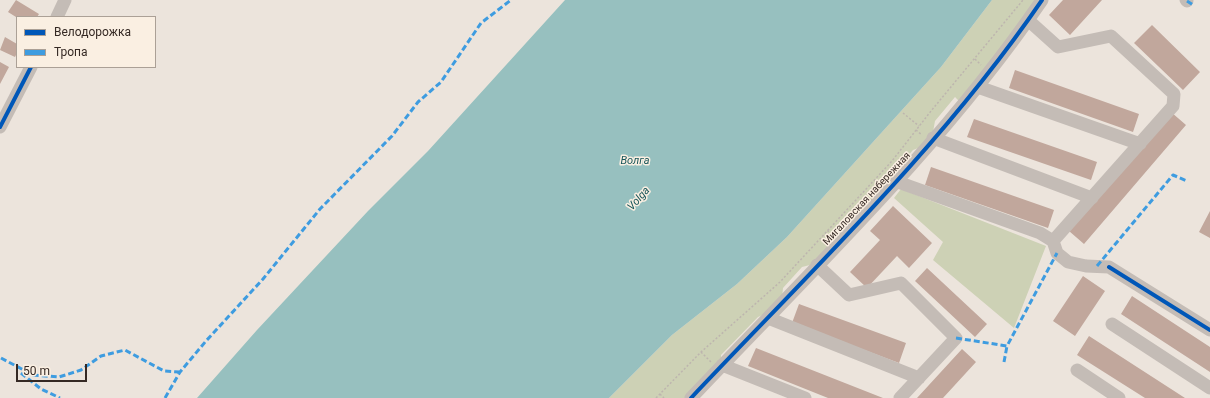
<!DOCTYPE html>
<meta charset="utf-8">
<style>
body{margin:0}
#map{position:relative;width:1210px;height:398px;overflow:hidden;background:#ece4dc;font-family:Roboto,sans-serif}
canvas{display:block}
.legend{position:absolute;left:16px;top:16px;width:140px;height:52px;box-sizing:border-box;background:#faefe2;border:1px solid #aba096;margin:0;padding:5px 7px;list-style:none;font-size:12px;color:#352924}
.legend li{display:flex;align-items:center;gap:8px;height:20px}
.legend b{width:20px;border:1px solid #aba096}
.scale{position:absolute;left:16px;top:364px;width:71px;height:18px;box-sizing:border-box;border:2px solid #352924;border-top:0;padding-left:5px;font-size:12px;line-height:14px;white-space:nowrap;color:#352924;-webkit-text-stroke:3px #faefe2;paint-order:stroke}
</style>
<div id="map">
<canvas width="1210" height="398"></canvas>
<ul class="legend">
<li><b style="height:5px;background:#0057b8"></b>Велодорожка</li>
<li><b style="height:5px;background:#3e9ce0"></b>Тропа</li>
</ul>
<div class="scale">50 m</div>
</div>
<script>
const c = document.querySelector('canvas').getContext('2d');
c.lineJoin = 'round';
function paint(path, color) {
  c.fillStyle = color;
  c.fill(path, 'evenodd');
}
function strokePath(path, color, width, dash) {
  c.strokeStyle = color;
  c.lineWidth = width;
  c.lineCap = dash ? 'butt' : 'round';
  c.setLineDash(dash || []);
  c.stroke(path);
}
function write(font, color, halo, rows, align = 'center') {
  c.font = font + ' Roboto,sans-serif';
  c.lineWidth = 3;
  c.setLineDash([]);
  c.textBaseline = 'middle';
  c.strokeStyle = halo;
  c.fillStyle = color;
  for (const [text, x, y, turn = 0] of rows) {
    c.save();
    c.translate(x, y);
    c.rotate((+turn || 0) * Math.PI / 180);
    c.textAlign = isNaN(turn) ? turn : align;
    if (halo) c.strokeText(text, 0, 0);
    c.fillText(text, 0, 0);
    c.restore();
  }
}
paint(new Path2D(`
 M992,0H1037L960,102L955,97L935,121L933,132L921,147L913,150L878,190L877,197L865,210L850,211L831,232L833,243L810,265L802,267L783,288L782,298L767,313L758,317L721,355V361L686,398H609L672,335L737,284L787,237L941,67Z
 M901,189L1046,246L1014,328L933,260L943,242L894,198Z`), '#cdd1b5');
paint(new Path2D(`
 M565,0H992L941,67L787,237L737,284L672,335L609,398H197L257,330L368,211L428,151Z`), '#97c0bf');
paint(new Path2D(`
 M16,0L39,14L37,17H16L8,12Z
 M1063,0H1102L1070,35L1049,15Z
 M1152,25L1200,72L1183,90L1134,43Z
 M5,37L17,44V53L15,57L0,50Z
 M0,62L9,67L0,84Z
 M1015,70L1139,114L1133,132L1009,88Z
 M1171,112L1186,125L1084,244L1069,231Z
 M974,119L1097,162L1091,180L967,137Z
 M931,167L1054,210L1048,228L925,185Z
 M893,206L932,243L909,268L897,256L867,288L850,272L880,240L870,231Z
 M1210,211V238L1199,232Z
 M927,268L987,324L975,337L915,281Z
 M1083,276L1105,291L1075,336L1053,321Z
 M1132,296L1210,347V372L1121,314Z
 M799,304L906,343L899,363L792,323Z
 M1089,336L1185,398H1145L1077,355Z
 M756,348L883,398H828L748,366Z
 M962,349L976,362L943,398H917Z`), '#c1a79c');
strokePath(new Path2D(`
 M975,59L981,65
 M903,113L919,126
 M916,130L922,135
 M828,230L829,238
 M701,352L711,362
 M660,394L664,398
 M656,398L701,352L780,282L892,161L931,111L1023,0`), '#bdb5ae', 1.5, [2, 2]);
strokePath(new Path2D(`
 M1186,0L1187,1
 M57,17L65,0
 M1028,20L1058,47L1111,36L1174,94L1173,106L1053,241
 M978,87L1140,144
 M0,127L31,67
 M933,138L1092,198
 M895,181L1040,233L1053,241L1057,253L1068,262L1086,266L1109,267L1210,330
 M817,265L849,295L901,283L956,338L900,398
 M768,318L919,378
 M1112,324L1210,388
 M722,365L805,398
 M1077,370L1119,398
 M691,398C812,270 942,146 1042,0`), '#c4bcb6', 13);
strokePath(new Path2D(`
 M1187,1L1193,5
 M1097,266L1173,175L1187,181
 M956,338L1007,346L1057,253
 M1,358L33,375L59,377L81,370L101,356L125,350L164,371L180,372
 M1004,362L1007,346
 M21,373L41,389L60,398
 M165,398L180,372L206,341L263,279L320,209L392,136L418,102L441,82L481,23L511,0`), '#3e9ce0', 3, [6, 3]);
strokePath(new Path2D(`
 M0,127L31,67
 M1109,267L1210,330
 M691,398C812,270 942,146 1042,0`), '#0057b8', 4);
write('10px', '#352924', '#faefe2', [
 ["Мигаловская набережная",867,199,-47]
]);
write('italic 11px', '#175559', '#faefe2', [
 ["Волга",635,161],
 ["Volga",639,199,-48]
]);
</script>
